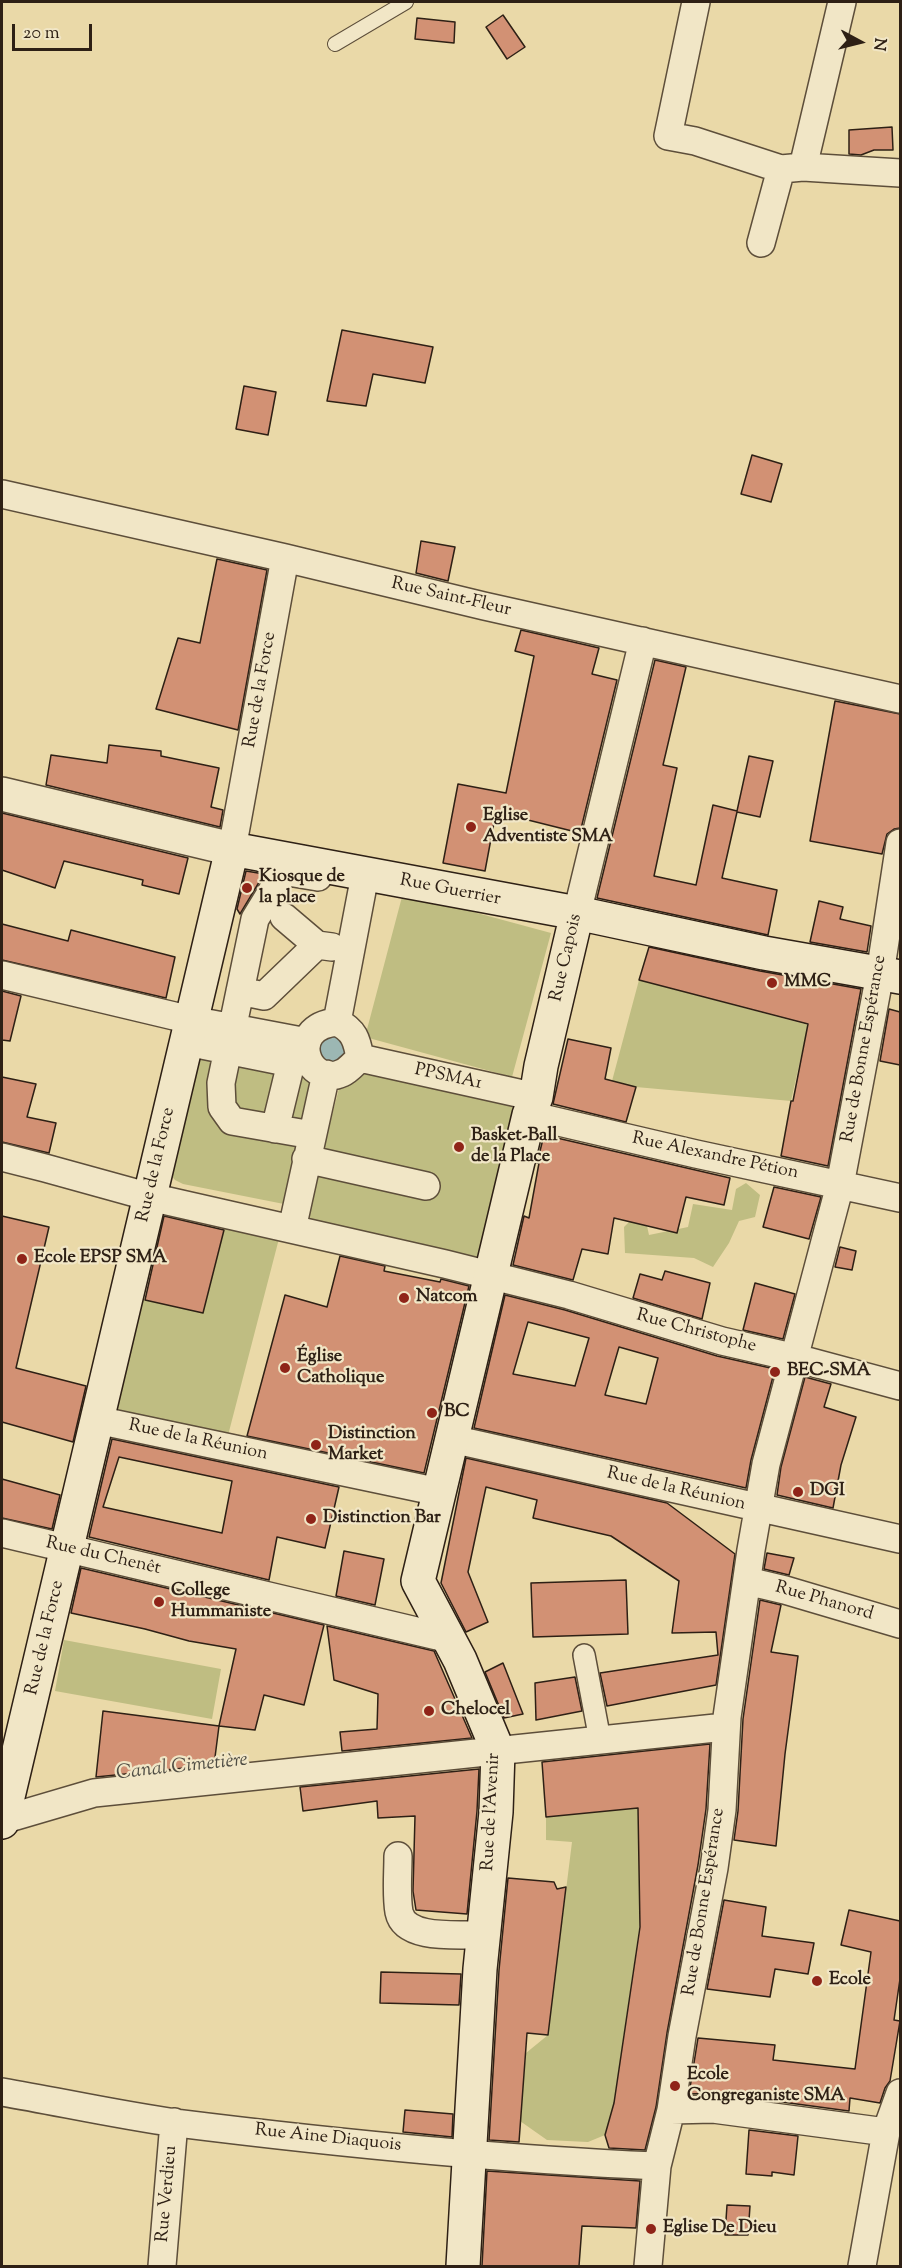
<!DOCTYPE html>
<meta charset="utf-8">
<style>
body{margin:0}
#map{position:relative;width:902px;height:2268px;overflow:hidden;background:#ead9a8;font-family:"Sorts Mill Goudy",serif}
canvas{display:block}
.frame{position:absolute;inset:0;border:3px solid #2e2015;pointer-events:none}
.north{position:absolute;left:830px;top:12px;width:60px;height:60px;-webkit-text-stroke:4px #f1e6c6;paint-order:stroke;rotate:97deg;font-size:16px;font-weight:700;line-height:24px;text-align:center;color:#2e2015}
.north::after{content:'';display:block;margin:auto;width:21px;height:27px;background:#2e2015;clip-path:polygon(50% 0,100% 100%,50% 72%,0 100%)}
.scale{position:absolute;left:12px;top:24px;width:80px;height:27px;box-sizing:border-box;border:3px solid #2e2015;border-top:0;padding-left:8px;font-size:18px;line-height:21px;white-space:nowrap;color:#2e2015;-webkit-text-stroke:4px #f1e6c6;paint-order:stroke}
</style>
<div id="map">
<canvas width="902" height="2268"></canvas>
<div class="frame"></div>
<div class="north">N</div>
<div class="scale">20 m</div>
</div>
<script>
const c = document.querySelector('canvas').getContext('2d');
c.lineJoin = 'round';
function paint(path, color) {
  c.fillStyle = color;
  c.fill(path, 'evenodd');
}
function strokePath(path, color, width, dash) {
  c.strokeStyle = color;
  c.lineWidth = width;
  c.lineCap = dash ? 'butt' : 'round';
  c.setLineDash(dash || []);
  c.stroke(path);
}
function write(font, color, halo, rows, align = 'center') {
  c.font = font + ' "Sorts Mill Goudy",serif';
  c.lineWidth = 4.5;
  c.setLineDash([]);
  c.textBaseline = 'middle';
  c.strokeStyle = halo;
  c.fillStyle = color;
  for (const [text, x, y, turn = 0] of rows) {
    c.save();
    c.translate(x, y);
    c.rotate((+turn || 0) * Math.PI / 180);
    c.textAlign = isNaN(turn) ? turn : align;
    if (halo) c.strokeText(text, 0, 0);
    c.fillText(text, 0, 0);
    c.restore();
  }
}
paint(new Path2D(`
 M403,893L551,933L512,1077L365,1037Z
 M639,980L808,1025L791,1101L636,1087L612,1081Z
 M197,1034L319,1075L289,1205L183,1184L175,1180L169,1173Z
 M370,1070L517,1105L482,1261L305,1218L341,1081Z
 M746,1183L760,1195L755,1217L739,1221L729,1243L713,1267L694,1258L625,1253L624,1227L643,1208L649,1235L688,1227L693,1204L732,1210L736,1189Z
 M228,1215L282,1227L225,1447L97,1420L126,1296L203,1313Z
 M64,1640L221,1669L212,1719L55,1691Z
 M638,1808L640,1922L614,2103L605,2135L588,2142L547,2140L520,2121L526,2053L548,2035L572,1842L546,1840V1817Z`), '#bfbd82');
const water = new Path2D(`
 M322,1023L360,1058L317,1068Z`);
paint(water, '#9cb7b3');
strokePath(water, '#707b74', 1.5);
const building = new Path2D(`
 M503,15L525,47L507,59L486,27Z
 M417,18L455,22L454,43L415,39Z
 M892,127L893,150H874L861,155L849,154V130Z
 M342,330L433,347L425,383L373,374L366,406L327,401Z
 M244,386L276,392L268,435L236,429Z
 M752,455L782,464L771,502L741,494Z
 M421,541L455,547L448,581L416,573Z
 M217,559L267,570L238,730L156,709L178,638L200,643Z
 M521,630L599,648L592,674L617,680L580,833L496,812L485,871L443,863L458,784L506,793L534,656L515,651Z
 M655,660L686,667L663,765L677,768L654,876L696,885L713,805L737,811L749,756L773,761L760,817L737,812L722,878L777,890L768,935L597,898Z
 M835,701L900,714V828L894,829L887,834L882,854L810,841Z
 M109,745L161,751V756L219,768L211,807L223,810L220,827L46,785L51,755L107,763Z
 M2,813L188,858L179,894L142,885L143,880L64,861L55,888L2,870Z
 M246,871L264,874L240,914L237,909Z
 M819,901L843,907L840,919L871,926L867,952L810,942Z
 M2,924L68,941L71,930L175,957L166,998L2,960Z
 M649,947L760,971L861,989L828,1166L781,1156L791,1101H793L808,1024L639,980Z
 M2,991L21,996L10,1041L2,1040Z
 M889,1009L900,1012V1065L880,1061Z
 M568,1039L611,1048L605,1079L636,1087L626,1122L553,1104Z
 M2,1077L36,1084L27,1117L56,1123L49,1153L2,1142Z
 M544,1135L730,1178L724,1205L686,1197L677,1233L614,1218L608,1254L582,1249L573,1280L513,1265L524,1216L529,1218L539,1163H537Z
 M774,1187L821,1197L809,1239L763,1227Z
 M2,1216L49,1227L16,1368L86,1386L73,1442L2,1422Z
 M164,1216L224,1230L203,1313L145,1300Z
 M840,1247L856,1251L852,1270L835,1267Z
 M340,1256L385,1266L384,1271L440,1282L441,1279L469,1286L424,1473L247,1436L285,1295L327,1307Z
 M665,1271L710,1283L702,1319L633,1298L640,1274L662,1280Z
 M755,1283L795,1294L783,1339L743,1330Z
 M505,1295L565,1310L717,1356L775,1369L751,1460L746,1488L474,1428ZM528,1322L589,1338L575,1386L513,1374ZM619,1347L658,1358L646,1404L605,1395Z
 M805,1377L831,1384L824,1407L856,1417L841,1465L833,1508L777,1495L781,1467Z
 M112,1439L339,1487L325,1548L277,1537L269,1580L89,1537ZM119,1457L232,1481L222,1533L103,1507Z
 M466,1458L667,1503L735,1554L716,1685L607,1706L600,1673L718,1655L716,1632L672,1633L679,1581L611,1536L533,1518L537,1500L486,1487L468,1572L488,1622L466,1632L441,1583Z
 M2,1479L60,1495L52,1529L2,1518Z
 M344,1551L384,1559L375,1605L336,1596Z
 M767,1553L794,1558L789,1575L764,1569Z
 M81,1568L324,1625L304,1705L264,1695L255,1730L219,1726L236,1649L189,1641L145,1629L71,1613Z
 M626,1580L628,1634L533,1637L531,1583Z
 M760,1600L781,1605L771,1652L798,1656L785,1754L776,1846L734,1840L738,1811L743,1719Z
 M327,1626L434,1651L472,1738L342,1751L340,1732L377,1729L378,1694L334,1680Z
 M503,1663L523,1714L504,1718L485,1672Z
 M575,1677L582,1711L536,1720L535,1683Z
 M103,1711L219,1726L214,1765L96,1777Z
 M710,1744L706,1809L698,1865L667,2033L656,2107L645,2150L609,2148L605,2135L614,2103L640,1927L638,1808L546,1817L542,1762Z
 M479,1769L477,1811L467,1914L416,1910L413,1891L415,1816L378,1818L377,1801L303,1811L300,1787Z
 M508,1878L554,1882L557,1889L566,1887L548,2035L527,2033L519,2142L489,2140L499,1970Z
 M724,1900L766,1907L762,1936L814,1943L808,1974L775,1969L770,1997L707,1989Z
 M849,1910L900,1921V1979L894,2020L900,2021L890,2081L885,2088L880,2103L850,2098L849,2111L715,2093L689,2094L698,2038L775,2045L773,2060L855,2069L871,1952L841,1945Z
 M381,1972L461,1974L459,2005L380,2003Z
 M405,2110L453,2114L452,2137L403,2132Z
 M749,2130L798,2136L794,2175L772,2172V2176L746,2174Z
 M487,2171L640,2181L636,2228L582,2226L579,2266H482Z
 M727,2205L750,2206L748,2235H725Z`);
paint(building, '#d29174');
strokePath(building, '#2e2015', 1.5);
const service = new Path2D(`
 M335,44L406,2`);
const pedestrian = new Path2D(`
 M584,1655L600,1740`);
const minor = new Path2D(`
 M696,2L668,136L695,141L781,169
 M803,167L842,2
 M761,243L781,169L803,167L900,173
 M2,494L285,558L484,606L900,699
 M232,849L285,558
 M577,913L643,641
 M284,917L317,945L332,947
 M2,975L191,1020L307,1042
 M240,991L264,996L317,945
 M337,1022C354,1030 357,1040 360,1058C354,1063 349,1070 342,1073C308,1089 284,1027 337,1022Z
 M337,1022L365,875
 M187,1042L291,1063L307,1059
 M360,1058L536,1097
 M529,1115L696,1154L900,1198
 M275,1129L291,1063
 M312,1135L232,1121L222,1107L221,1083L255,919L283,873L288,872L318,877
 M2,1157L45,1168L150,1197L445,1264L569,1295L722,1341L796,1358L900,1386
 M306,1159L426,1186
 M292,1229L326,1074
 M97,1420L439,1492
 M452,1439L900,1539
 M2,1533L450,1639
 M747,1581L785,1590L900,1624
 M2,1820L94,1793L725,1727
 M398,1856C398,1874 396,1895 399,1912C405,1941 460,1934 483,1935
 M2,2092C60,2102 118,2115 176,2123C336,2143 496,2159 657,2166
 M671,2110L713,2109L886,2132
 M162,2266L174,2122
 M648,2266L657,2166L671,2110L682,2036L714,1868L722,1810L727,1717L751,1550L766,1464L840,1185L880,974L900,843
 M862,2266L886,2132L900,2093`);
const tertiary = new Path2D(`
 M2,794L232,849`);
const secondary = new Path2D(`
 M2,1822L232,849L577,913L764,953L900,977
 M463,2266L480,1969L496,1812L498,1751L460,1660L418,1581L529,1115L536,1097L541,1066L577,913`);
strokePath(service, '#5d4e3a', 16);
strokePath(pedestrian, '#5d4e3a', 24);
strokePath(minor, '#5d4e3a', 30);
strokePath(tertiary, '#5d4e3a', 36);
strokePath(secondary, '#2e2015', 36);
strokePath(service, '#f1e6c6', 14);
strokePath(pedestrian, '#f1e6c6', 21);
strokePath(minor, '#f1e6c6', 27);
strokePath(tertiary, '#f1e6c6', 33);
strokePath(secondary, '#f1e6c6', 33);
for (const [x, y, r, color] of [
 [471,827,6,"#8f2418"],
 [247,888,6,"#8f2418"],
 [772,983,6,"#8f2418"],
 [459,1147,6,"#8f2418"],
 [22,1259,6,"#8f2418"],
 [404,1298,6,"#8f2418"],
 [285,1368,6,"#8f2418"],
 [775,1372,6,"#8f2418"],
 [432,1413,6,"#8f2418"],
 [316,1445,6,"#8f2418"],
 [798,1492,6,"#8f2418"],
 [311,1519,6,"#8f2418"],
 [159,1602,6,"#8f2418"],
 [429,1711,6,"#8f2418"],
 [817,1981,6,"#8f2418"],
 [675,2086,6,"#8f2418"],
 [651,2229,6,"#8f2418"]
]) {
  const dot = new Path2D();
  dot.arc(x, y, r, 0, 2 * Math.PI);
  c.fillStyle = color;
  c.fill(dot);
  strokePath(dot, '#f1e6c6', 2);
}
write('18px', '#2e2015', '#f1e6c6', [
 ["Rue Saint-Fleur",451,598,13],
 ["Rue de la Force",261,690,-80],
 ["Rue Guerrier",450,891,11],
 ["Rue Capois",567,958,-77],
 ["Rue de Bonne Espérance",865,1049,-80],
 ["PPSMA1",448,1078,12],
 ["Rue Alexandre Pétion",715,1157,12],
 ["Rue de la Force",157,1165,-77],
 ["Rue Christophe",696,1332,15],
 ["Rue de la Réunion",198,1441,12],
 ["Rue de la Réunion",676,1490,13],
 ["Rue du Chenêt",103,1557,13],
 ["Rue Phanord",824,1602,16],
 ["Rue de la Force",46,1638,-77],
 ["Rue de l'Avenir",492,1812,-87],
 ["Rue de Bonne Espérance",705,1902,-81],
 ["Rue Aine Diaquois",328,2139,6],
 ["Rue Verdieu",168,2194,-85]
]);
write('bold 18px', '#2e2015', '#f1e6c6', [
 ["Eglise",483,817],
 ["Adventiste SMA",483,838],
 ["Kiosque de",259,878],
 ["la place",259,899],
 ["MMC",784,983],
 ["Basket-Ball",471,1137],
 ["de la Place",471,1158],
 ["Ecole EPSP SMA",34,1259],
 ["Natcom",416,1298],
 ["Église",297,1358],
 ["Catholique",297,1379],
 ["BEC-SMA",787,1372],
 ["BC",444,1413],
 ["Distinction",328,1435],
 ["Market",328,1456],
 ["DGI",810,1492],
 ["Distinction Bar",323,1519],
 ["College",171,1592],
 ["Hummaniste",171,1613],
 ["Chelocel",441,1711],
 ["Ecole",829,1981],
 ["Ecole",687,2076],
 ["Congreganiste SMA",687,2097],
 ["Eglise De Dieu",663,2229]
], 'left');
write('italic 20px', '#4f4d44', '#f1e6c6', [
 ["Canal Cimetière",182,1768,-6]
]);
</script>
